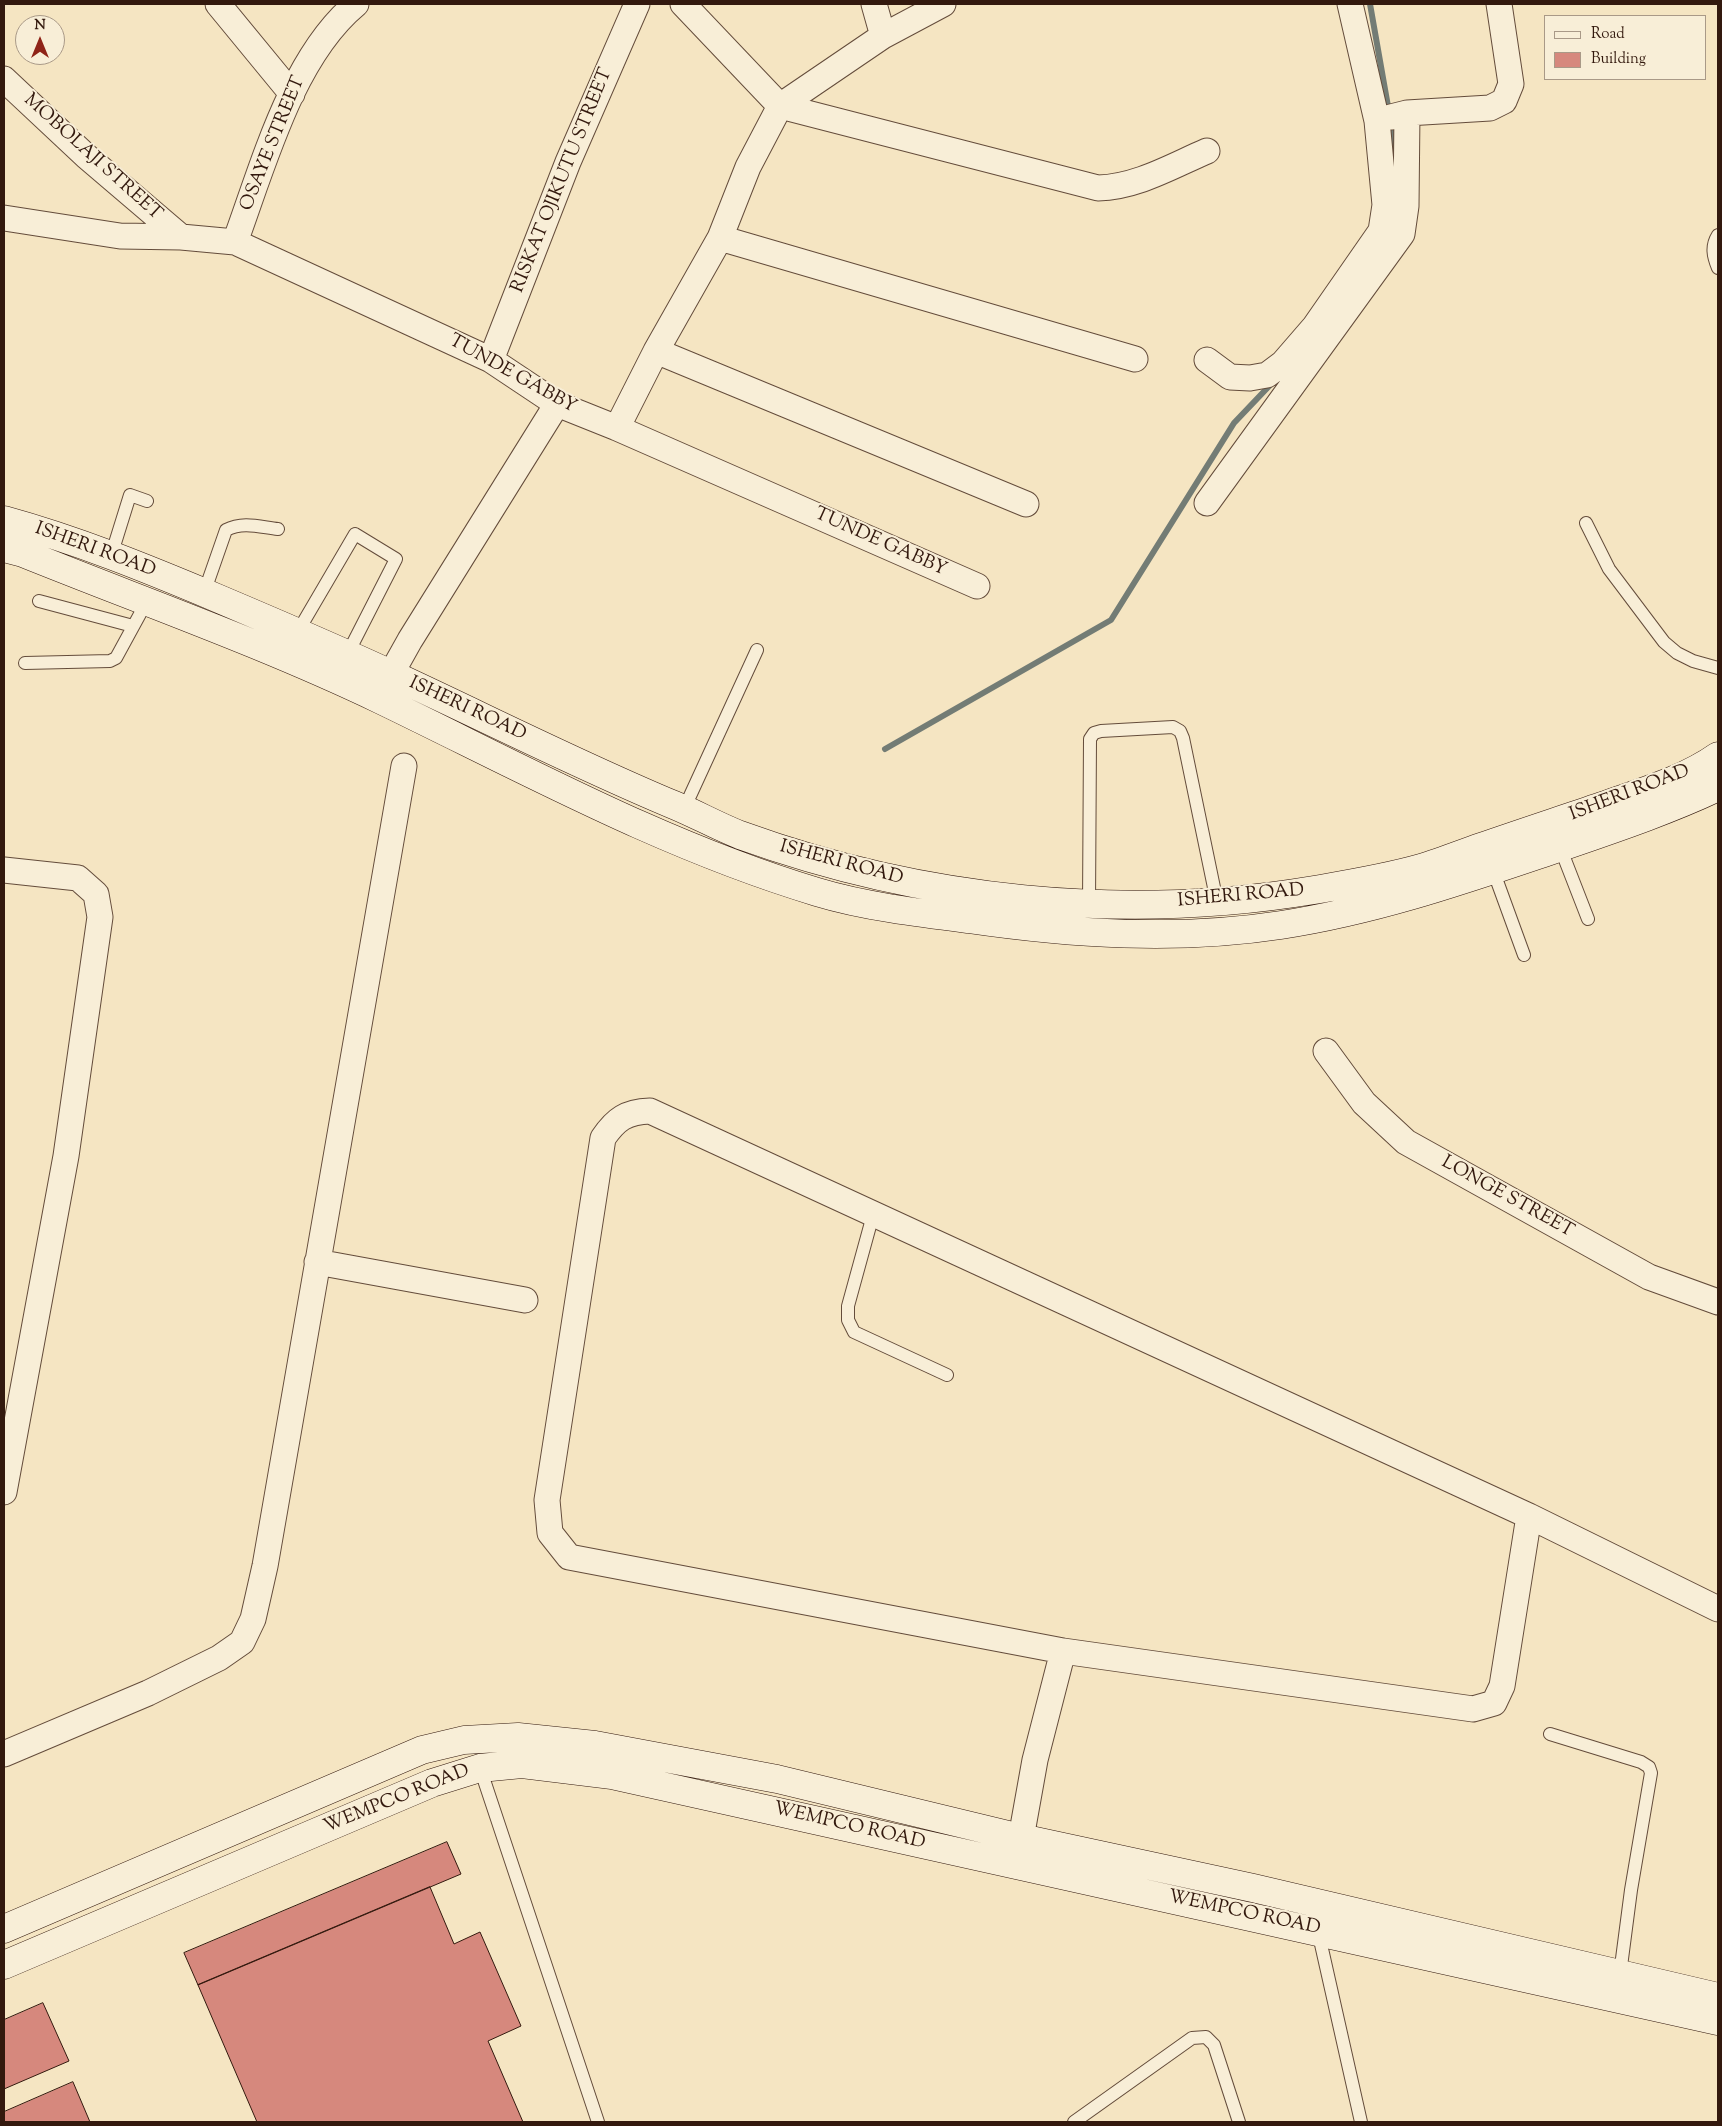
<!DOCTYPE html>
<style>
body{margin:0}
#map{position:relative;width:1722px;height:2126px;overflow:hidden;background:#f5e5c2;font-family:"Sorts Mill Goudy",serif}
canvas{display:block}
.frame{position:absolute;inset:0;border:5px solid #33190e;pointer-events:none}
.legend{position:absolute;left:1544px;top:15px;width:162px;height:65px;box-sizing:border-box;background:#f8eed7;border:1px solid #a99987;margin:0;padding:6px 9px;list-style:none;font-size:15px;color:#33190e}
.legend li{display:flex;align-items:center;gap:10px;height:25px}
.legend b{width:25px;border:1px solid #a99987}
.north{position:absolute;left:15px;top:15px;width:50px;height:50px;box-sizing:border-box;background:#f8eed7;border:1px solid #a99987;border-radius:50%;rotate:0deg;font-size:14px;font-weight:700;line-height:20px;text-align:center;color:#33190e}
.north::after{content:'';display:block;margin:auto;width:18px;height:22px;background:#8f2418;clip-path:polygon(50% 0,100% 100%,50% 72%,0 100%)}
</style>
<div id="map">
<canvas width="1722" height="2126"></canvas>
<div class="frame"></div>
<ul class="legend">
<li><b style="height:6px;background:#f8eed7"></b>Road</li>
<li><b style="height:14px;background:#d6887d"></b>Building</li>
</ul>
<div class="north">N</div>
</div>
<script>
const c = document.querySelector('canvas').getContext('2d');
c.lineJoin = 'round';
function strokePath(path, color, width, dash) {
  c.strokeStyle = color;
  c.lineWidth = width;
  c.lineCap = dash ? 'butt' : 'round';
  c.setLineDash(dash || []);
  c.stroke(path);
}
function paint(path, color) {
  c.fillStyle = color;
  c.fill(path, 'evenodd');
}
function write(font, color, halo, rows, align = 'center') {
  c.font = font + ' "Sorts Mill Goudy",serif';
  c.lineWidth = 4;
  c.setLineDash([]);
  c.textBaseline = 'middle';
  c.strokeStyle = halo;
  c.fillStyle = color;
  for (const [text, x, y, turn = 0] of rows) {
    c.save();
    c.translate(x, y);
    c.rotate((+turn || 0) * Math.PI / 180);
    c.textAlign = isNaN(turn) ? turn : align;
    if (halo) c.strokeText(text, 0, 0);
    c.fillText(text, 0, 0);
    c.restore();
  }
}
strokePath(new Path2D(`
 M1370,4L1389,112
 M1391,122L1394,169
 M885,749L1111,620L1234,423L1273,382`), '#737c75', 6);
const building = new Path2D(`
 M447,1842L461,1874L198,1985L184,1953Z
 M430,1887L454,1944L480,1932L521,2026L488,2041L523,2122H257L198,1985Z
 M43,2003L69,2061L4,2089V2020Z
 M73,2082L90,2122H4V2112Z`);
paint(building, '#d6887d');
strokePath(building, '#33190e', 1);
const lane = new Path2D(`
 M1718,235C1711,246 1713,256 1718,268
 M1586,523L1609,569L1664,642L1677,653L1693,661L1718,668
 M111,556L130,495L147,501
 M204,593L226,530C243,521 260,527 278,529
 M39,601L133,626
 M297,633L355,534L396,559L347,655
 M25,663L110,661L116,658L146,603
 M684,809L757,650
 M1560,847L1588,919
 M1493,870L1524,955
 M1089,904L1090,739L1094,733L1101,731L1173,727L1180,731L1183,738L1217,902
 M873,1215L848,1306V1320L854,1332L947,1375
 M1550,1734L1641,1762L1649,1767L1651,1773L1631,1890L1620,1974
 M480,1768L598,2122
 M1318,1931L1361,2122
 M1074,2122L1192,2038L1206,2037L1214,2045L1239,2122`);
const street = new Path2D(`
 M218,4L292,94
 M683,4L780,106L1098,188C1137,187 1172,166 1207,151
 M874,4L883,36
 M4,79L86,156L181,237
 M1391,117L1407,113L1490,108L1504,101L1511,84L1499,4
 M4,218L120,236L181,237L235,242L491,360L557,404L617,428L977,586
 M720,238L1135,359
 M235,242C263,166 292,57 356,4
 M656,351L1026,504
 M491,360L568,162L637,4
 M1207,360L1230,377L1250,378L1267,375L1283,363L1315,326L1381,231L1385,205L1377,121L1350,4
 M617,428L656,351L720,238L748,167L780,106L883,36L943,4
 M1207,503L1402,234L1406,206L1407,113
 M391,674L410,640L557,404
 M4,870L78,878L96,894L100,917L66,1156L4,1492
 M1326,1051L1364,1103L1406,1142L1649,1277L1718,1302
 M317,1262L525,1300
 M1529,1516L1502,1686L1494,1703L1473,1709L1063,1651L569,1557L550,1533L547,1500L603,1138C616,1119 626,1112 650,1111L1529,1516L1718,1609
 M4,1754L148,1693L219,1658L242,1642L253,1619L265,1566L404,766
 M1021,1838L1035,1760L1063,1651`);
const secondary = new Path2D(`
 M4,520C77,540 148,569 217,598C276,623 335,648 393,675C486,718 578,765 674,805C696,814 717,826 740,835C922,901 1123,922 1314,890C1349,884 1386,878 1421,868C1441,862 1461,854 1481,847C1521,833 1561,820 1602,806C1641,792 1684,780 1718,756
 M4,548L23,553C142,601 264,644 381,700C524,769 664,846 817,892C863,906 919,913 968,919C1071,934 1177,941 1281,925C1372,911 1455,883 1541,854C1601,833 1661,814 1718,787
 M4,1929L422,1750L464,1740L518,1737L595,1745L777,1779L1021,1838L1253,1888L1718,1997
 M4,1965L432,1783L480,1768L522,1764L612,1775L1718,2021`);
strokePath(lane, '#644c3b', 14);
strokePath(street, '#644c3b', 27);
strokePath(secondary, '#33190e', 29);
strokePath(lane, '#f8eed7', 12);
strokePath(street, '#f8eed7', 25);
strokePath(secondary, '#f8eed7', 28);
write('19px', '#33190e', '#f8eed7', [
 ["OSAYE STREET",274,144,-68],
 ["MOBOLAJI STREET",92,158,42],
 ["RISKAT OJIKUTU STREET",563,181,-68],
 ["TUNDE GABBY",512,375,29],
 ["TUNDE GABBY",880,543,24],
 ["ISHERI ROAD",95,551,20],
 ["ISHERI ROAD",467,710,25],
 ["ISHERI ROAD",1630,794,-21],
 ["ISHERI ROAD",841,864,15],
 ["ISHERI ROAD",1241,897,-5],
 ["LONGE STREET",1507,1198,29],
 ["WEMPCO ROAD",397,1800,-22],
 ["WEMPCO ROAD",849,1827,13],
 ["WEMPCO ROAD",1244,1914,12]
]);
</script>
